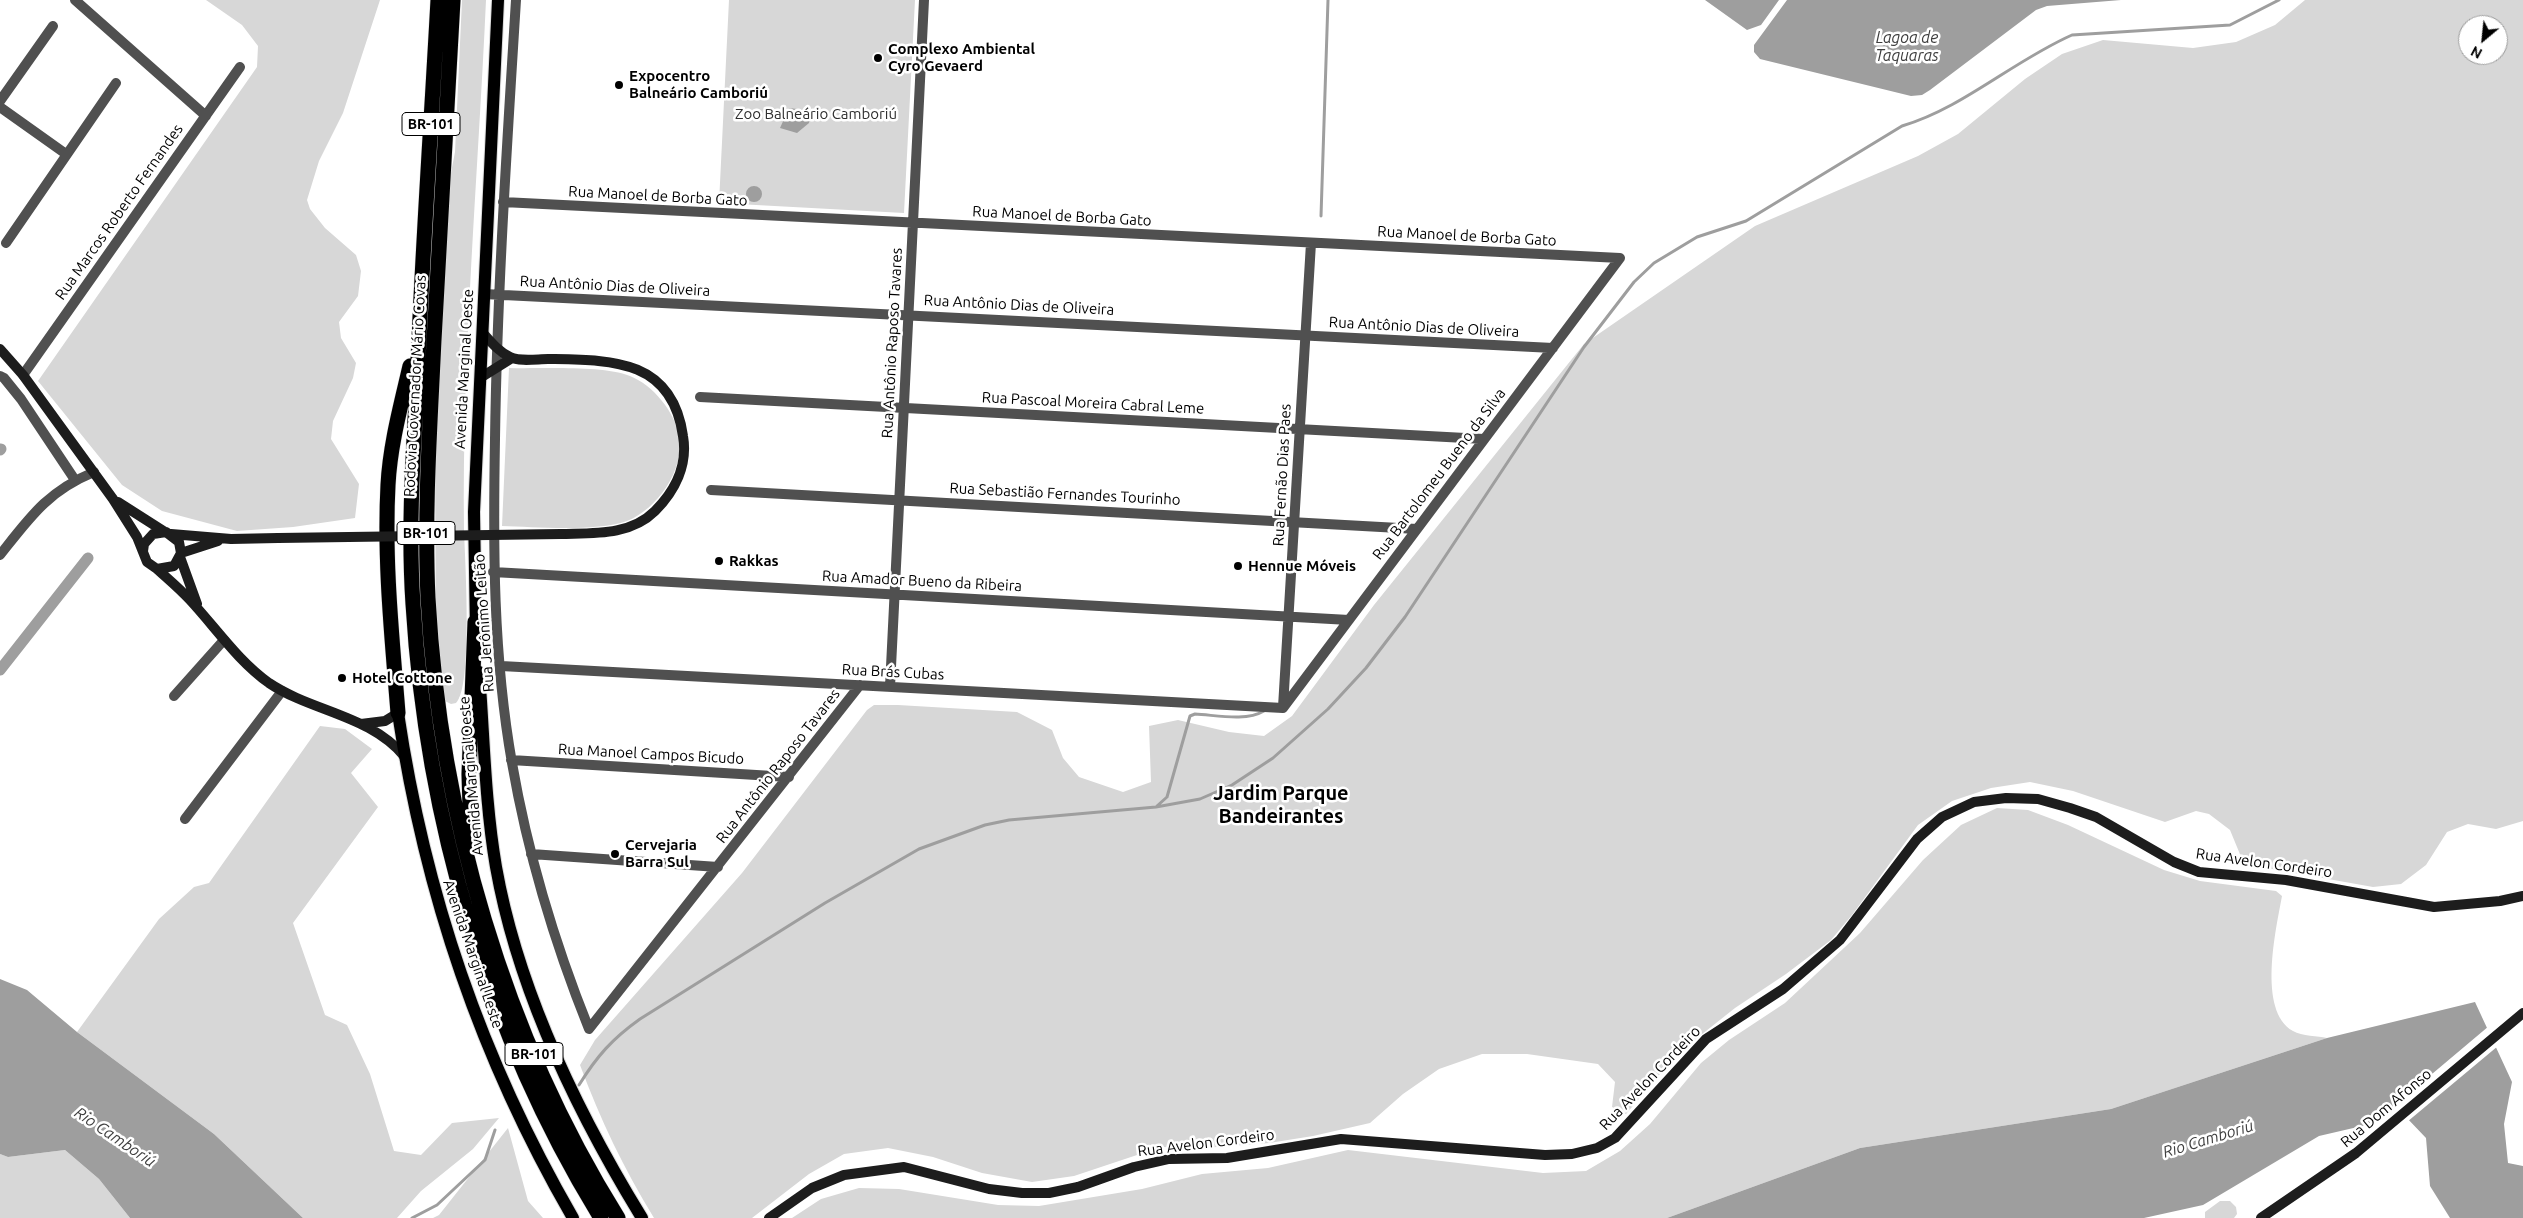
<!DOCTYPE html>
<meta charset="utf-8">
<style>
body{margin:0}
#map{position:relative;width:2523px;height:1218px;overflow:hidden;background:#fff;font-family:Ubuntu,sans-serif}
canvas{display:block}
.north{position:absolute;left:2458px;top:15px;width:50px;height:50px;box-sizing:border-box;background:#fff;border:1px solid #999;border-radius:50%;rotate:208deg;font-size:14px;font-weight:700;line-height:20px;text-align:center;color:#000}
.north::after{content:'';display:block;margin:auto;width:18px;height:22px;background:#000;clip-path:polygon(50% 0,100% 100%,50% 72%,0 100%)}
</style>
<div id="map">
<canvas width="2523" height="1218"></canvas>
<div class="north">N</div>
</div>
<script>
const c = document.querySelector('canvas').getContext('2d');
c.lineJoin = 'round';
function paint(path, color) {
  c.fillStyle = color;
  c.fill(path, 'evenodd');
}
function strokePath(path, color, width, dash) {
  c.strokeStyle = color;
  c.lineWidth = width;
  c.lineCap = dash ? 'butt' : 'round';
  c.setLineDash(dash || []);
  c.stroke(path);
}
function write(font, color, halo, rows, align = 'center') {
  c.font = font + ' Ubuntu,sans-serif';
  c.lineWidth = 5;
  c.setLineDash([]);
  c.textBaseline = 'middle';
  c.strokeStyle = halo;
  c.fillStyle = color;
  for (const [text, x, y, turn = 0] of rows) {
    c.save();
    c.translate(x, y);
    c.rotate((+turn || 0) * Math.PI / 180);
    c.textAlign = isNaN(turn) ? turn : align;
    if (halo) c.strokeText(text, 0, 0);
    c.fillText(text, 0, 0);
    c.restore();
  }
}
paint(new Path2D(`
 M206,0H380L343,113L319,161L307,200L310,209L325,228L356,255L361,271L358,296L339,322L341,338L356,363L353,378L333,421L331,439L359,484L355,518L293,527L237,531L162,511L122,485L38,381L257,67L258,46L242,25Z
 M462,0H486C478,177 462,354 464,531C465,560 473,687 456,703L451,704L445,701L436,637L435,463L449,183L455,152Z
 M729,0H915L904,213L719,203Z
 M2305,0H2523V821L2496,829L2468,824L2447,832L2426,865L2401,884L2373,887L2244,864L2230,830L2209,814L2196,811L2165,822L2073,791L2030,782L1991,788L1952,801L1918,825L1852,915L1831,940L1786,974L1735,1008L1677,1054L1626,1114L1612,1107L1615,1082L1598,1064L1527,1054H1482L1439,1069L1403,1094L1370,1123L1313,1136L1269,1143L1204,1148L1161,1147L1074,1176L1032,1182L982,1173L933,1157L888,1148L844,1154L809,1174L752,1218H654C624,1169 600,1119 580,1065L595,1040L742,873L867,710L874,705H898L1017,712L1052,730L1063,758L1079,777L1123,792L1151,782L1149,726L1178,720L1229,732L1264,736L1292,716L1374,605L1584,344L1755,226L1918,156L1958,134L2025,79L2062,54L2103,40L2193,48L2236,42L2275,25ZM2468,25H2498V55H2468Z
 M509,368C542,369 601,365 630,376C653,385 675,412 679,436C685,470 657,509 627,521C595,532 536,527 502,526Z
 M320,726L345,729L372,749L351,773L378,807L293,923L325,1015L347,1025L370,1074L394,1151L421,1155L452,1123L499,1118L473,1149L421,1191L397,1218H303L214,1134L77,1032L159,919L194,887L209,883Z
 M1997,808L2028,810L2068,825L2164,870L2200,881L2276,891L2282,896C2276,929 2257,1011 2293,1031C2302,1036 2318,1036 2327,1038L2111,1109L1860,1148L1667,1218H792L821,1199L859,1188L899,1189L998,1205L1039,1206L1142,1189L1202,1174L1268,1168L1348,1150L1543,1173L1586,1171L1620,1151L1650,1124L1701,1063L1729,1040L1785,1003L1860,933L1923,860L1961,825Z
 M508,1128L528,1201L543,1218H433L439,1215Z
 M65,1150L99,1179L130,1218H0V1154L8,1157Z
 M2220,1201H2230L2236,1207L2237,1214L2234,1218H2205V1212Z`), '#d7d7d7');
paint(new Path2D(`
 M1705,0H1779L1761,25L1747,30Z
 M1787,0H2121L2047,6L2036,10L1930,90L1922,95L1911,96L1760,59L1754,52V45Z
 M789,108L804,110L810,116L809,123L797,133L780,128Z
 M746 194a8 8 0 1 1 16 0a8 8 0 1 1-16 0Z
 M0,979L27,990L77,1032L214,1134L303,1218H130L99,1179L65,1150L8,1157L0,1154Z
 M2475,1002L2512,1082L2504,1124L2508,1163L2523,1166V1218H2450L2430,1186L2426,1138L2405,1116L2319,1136L2203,1205L2144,1218H1667L1860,1148L2111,1109L2327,1038Z`), '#9e9e9e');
paint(new Path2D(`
 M2489,1026L2498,1046L2407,1122L2404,1119L2369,1127Z`), '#fff');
strokePath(new Path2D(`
 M1321,216L1328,0
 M1157,806L1167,797L1190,716L1195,714C1216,715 1245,722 1264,711
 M579,1085C597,1056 612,1039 640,1019L825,903L919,849L985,825L1009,820L1156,807L1200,799L1232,785L1273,758L1328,709L1366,668L1405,617L1584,347L1634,282L1654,263L1697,237L1746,221L1902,126C1963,108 2013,61 2072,35L2230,25L2279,0
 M412,1218L437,1205L485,1160L495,1130`), '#9e9e9e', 3);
strokePath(new Path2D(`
 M0,450L1,449
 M0,670L88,558`), '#9e9e9e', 11);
const primary = new Path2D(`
 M476,632L474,512L498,0
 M479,672C484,737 485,803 496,867C518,991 577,1112 642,1218
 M398,713C425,894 481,1059 573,1218`);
const highway = new Path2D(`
 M438,0C431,128 422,256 417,384C413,457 408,530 413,604C426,818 488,1035 601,1218
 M453,0C447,113 440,226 434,340C430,426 424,512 428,598C440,814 503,1034 618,1218
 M398,713C392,637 384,561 388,485C390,445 401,405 410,366
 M471,840L469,774L475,622`);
strokePath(primary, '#dbdbdb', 14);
strokePath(highway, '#dbdbdb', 16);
strokePath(new Path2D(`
 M75,0L206,116
 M516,0C507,146 497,293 495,439C493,548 493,655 512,763C528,855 554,942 589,1029L860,685
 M0,101L53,26
 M0,107L66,154
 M503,202L1620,258
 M6,243L116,83
 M484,294L1553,348
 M23,375L240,67
 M0,376L4,378L21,399L75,480
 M700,397L1484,439
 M711,490L1417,529
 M0,555C30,517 48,491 94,472
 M493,572L1349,620
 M501,666L1283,708
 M890,687L924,0
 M174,696L224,640
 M1283,707L1311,243
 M1283,708L1620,258
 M511,760L789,777
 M185,819L282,691
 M531,854L718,867`), '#505050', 10);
strokePath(new Path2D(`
 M482,332C491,342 498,351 510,357C520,362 537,359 548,359C610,360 672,358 683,436C688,465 675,491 655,511C630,536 593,533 561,534
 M0,349L23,375L113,499L137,537L147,562L157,569L174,566L181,553L179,542L166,532L153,534L144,544L143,551
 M480,378L512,358
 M118,502L165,532
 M171,534L231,539L278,538
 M181,553L218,541
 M180,557L197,604
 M157,569C168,579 180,589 190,600C216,628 238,661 269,683C312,712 371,715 405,757
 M361,724L385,721L398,713
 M769,1218L812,1188L844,1175L904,1167L989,1189L1022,1193H1049L1078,1187L1134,1167L1169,1159L1227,1158L1341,1139L1545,1155L1572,1154L1597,1148L1615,1138L1706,1039L1783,989L1840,940L1917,839L1942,817L1974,802L2006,798L2038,799L2070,808L2096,817L2174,862L2199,872L2286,880L2434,907L2500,901L2523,896
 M2261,1218L2356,1153L2523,1013`), '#1d1d1d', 10);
strokePath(primary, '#000', 12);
strokePath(highway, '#000', 15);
strokePath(new Path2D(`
 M278,538L561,534`), '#1d1d1d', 10);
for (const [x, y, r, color] of [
 [878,58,5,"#000"],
 [619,85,5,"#000"],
 [719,561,5,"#000"],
 [1238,566,5,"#000"],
 [342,678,5,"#000"],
 [615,854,5,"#000"]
]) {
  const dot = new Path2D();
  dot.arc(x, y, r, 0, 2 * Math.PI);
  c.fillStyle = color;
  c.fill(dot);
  strokePath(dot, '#fff', 2);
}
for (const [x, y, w] of [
 [431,124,58],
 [426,533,58],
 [534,1054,58]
]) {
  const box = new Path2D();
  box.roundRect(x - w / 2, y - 11.5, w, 23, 4);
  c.fillStyle = '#fff';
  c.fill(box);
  strokePath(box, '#000', 1);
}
write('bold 14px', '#000', null, [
 ["BR-101",431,124],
 ["BR-101",426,533],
 ["BR-101",534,1054]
]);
write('bold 15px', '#000', '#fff', [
 ["Complexo Ambiental",888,49],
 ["Cyro Gevaerd",888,66],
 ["Expocentro",629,76],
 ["Balneário Camboriú",629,93],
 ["Rakkas",729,561],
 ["Hennue Móveis",1248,566],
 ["Hotel Cottone",352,678],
 ["Cervejaria",625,845],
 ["Barra Sul",625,862]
], 'left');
write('15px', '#2e2e2e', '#fff', [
 ["Zoo Balneário Camboriú",816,114]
]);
write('15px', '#000', '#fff', [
 ["Rua Manoel de Borba Gato",658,196,3],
 ["Rua Marcos Roberto Fernandes",119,212,-55],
 ["Rua Manoel de Borba Gato",1062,216,3],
 ["Rua Manoel de Borba Gato",1467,236,3],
 ["Rua Antônio Dias de Oliveira",615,286,3],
 ["Rua Antônio Dias de Oliveira",1019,305,3],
 ["Rua Antônio Dias de Oliveira",1424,327,3],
 ["Rua Antônio Raposo Tavares",892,343,-87],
 ["Avenida Marginal Oeste",464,369,-87],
 ["Rodovia Governador Mário Covas",415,386,-87],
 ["Rua Pascoal Moreira Cabral Leme",1093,403,3],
 ["Rua Bartolomeu Bueno da Silva",1439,474,-53],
 ["Rua Fernão Dias Paes",1282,475,-87],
 ["Rua Sebastião Fernandes Tourinho",1065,494,3],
 ["Rua Amador Bueno da Ribeira",922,581,3],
 ["Rua Jerônimo Leitão",484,623,-94],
 ["Rua Brás Cubas",893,672,3],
 ["Rua Manoel Campos Bicudo",651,754,3],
 ["Rua Antônio Raposo Tavares",778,766,-52],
 ["Avenida Marginal Oeste",471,776,-95],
 ["Rua Avelon Cordeiro",2264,863,8],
 ["Avenida Marginal Leste",473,954,71],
 ["Rua Avelon Cordeiro",1650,1078,-46],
 ["Rua Dom Afonso",2386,1108,-40],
 ["Rua Avelon Cordeiro",1206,1143,-7]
]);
write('italic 16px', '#3f3f3f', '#fff', [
 ["Lagoa de",1907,38],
 ["Taquaras",1907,56],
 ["Rio Camboriú",115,1137,34],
 ["Rio Camboriú",2208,1139,-17]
]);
write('bold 20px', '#000', '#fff', [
 ["Jardim Parque",1281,793],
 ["Bandeirantes",1281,816]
]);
</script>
